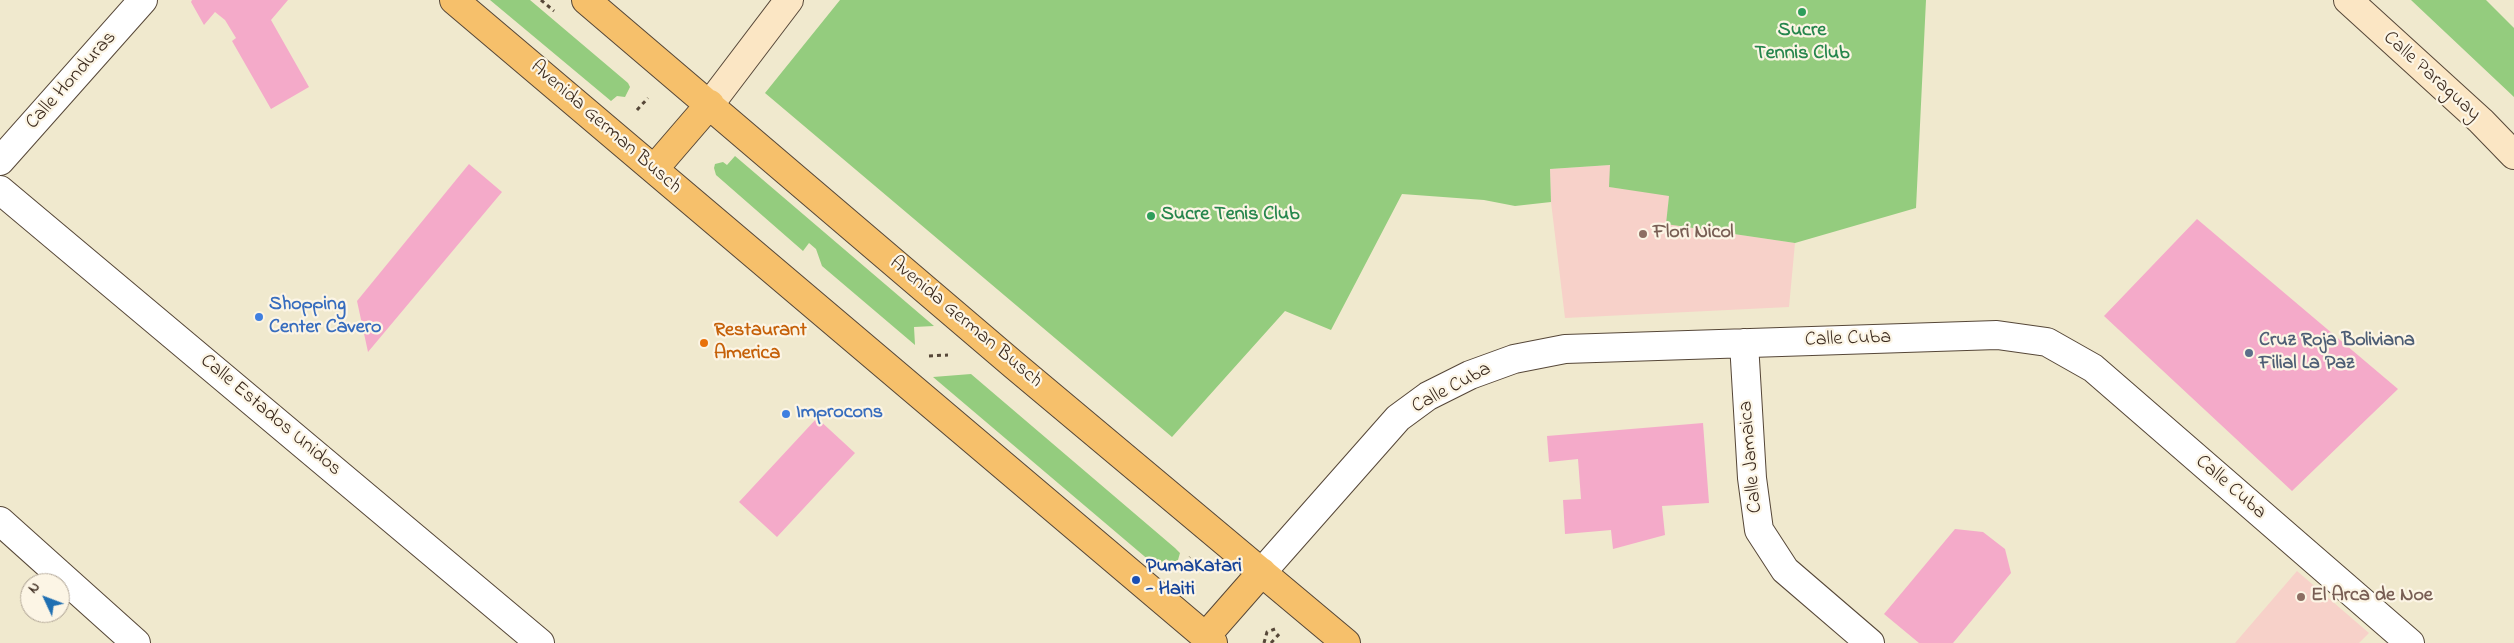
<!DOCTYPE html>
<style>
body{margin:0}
#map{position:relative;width:2514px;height:643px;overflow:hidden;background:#f0e9ce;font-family:"Indie Flower",sans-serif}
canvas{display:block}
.north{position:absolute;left:20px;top:573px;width:50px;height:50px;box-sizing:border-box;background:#fcf5e5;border:1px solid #afa495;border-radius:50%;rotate:313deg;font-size:14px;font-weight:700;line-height:20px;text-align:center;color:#3b2a1e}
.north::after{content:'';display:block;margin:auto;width:18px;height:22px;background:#1f6fb2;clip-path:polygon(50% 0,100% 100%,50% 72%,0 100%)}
</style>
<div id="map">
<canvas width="2514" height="643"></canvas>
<div class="north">N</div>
</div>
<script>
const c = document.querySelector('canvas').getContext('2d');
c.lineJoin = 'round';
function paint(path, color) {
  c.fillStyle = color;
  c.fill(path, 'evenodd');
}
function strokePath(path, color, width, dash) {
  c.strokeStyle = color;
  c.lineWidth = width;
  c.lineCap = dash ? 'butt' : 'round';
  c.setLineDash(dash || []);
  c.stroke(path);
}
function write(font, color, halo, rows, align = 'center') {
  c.font = font + ' "Indie Flower",sans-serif';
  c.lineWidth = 4.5;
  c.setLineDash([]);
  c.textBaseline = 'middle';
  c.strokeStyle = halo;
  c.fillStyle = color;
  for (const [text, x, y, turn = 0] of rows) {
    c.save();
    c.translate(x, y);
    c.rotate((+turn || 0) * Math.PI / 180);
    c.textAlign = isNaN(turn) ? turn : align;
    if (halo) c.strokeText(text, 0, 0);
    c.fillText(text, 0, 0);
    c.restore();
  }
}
paint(new Path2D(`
 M1610,165V187L1669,195L1667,224L1795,243L1789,307L1565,318L1551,202L1550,169Z
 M2297,571L2369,633L2359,643H2235Z`), '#f7d1c9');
paint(new Path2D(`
 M490,0H530L628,83L630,87L625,97L617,96L611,101Z
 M840,0H1926L1916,208L1795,243L1666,224L1669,196L1609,187L1610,165L1550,169L1551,202L1515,206L1484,200L1402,194L1331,330L1285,311L1172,437L765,93Z
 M2411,0H2486L2514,28V97Z
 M735,156L934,326L914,327L915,345L822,266L816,249L809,243L803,251L716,175L714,168L715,164L723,162L727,165Z
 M971,374L1175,548L1180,553L1178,560L1172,563L1166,559L1157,567L933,377Z`), '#94cc7e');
paint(new Path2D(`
 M192,0H288L271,20L309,87L271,109L232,41L236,38L225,20L215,12L204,25L191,2Z
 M469,164L502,192L368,352L357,301Z
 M2197,219L2398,389L2292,491L2104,316Z
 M817,418L855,453L777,537L739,502Z
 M1703,423L1709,503L1662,506L1665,535L1613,549L1611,530L1565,534L1563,500L1581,499L1578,459L1549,462L1547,436Z
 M1955,529L1983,532L2005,549L2011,573L1953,643H1919L1884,614Z`), '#f4aac9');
const street = new Path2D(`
 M0,161L143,0
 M0,190L540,643
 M1744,343L1752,478L1759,530L1785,570L1870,643
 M0,521L136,643
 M1262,572L1398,418L1428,396L1470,375L1514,359L1565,349L1997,335L2047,342L2093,368L2410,643`);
const secondary = new Path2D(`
 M2348,0L2481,121L2514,155
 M710,104L789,0`);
const primary = new Path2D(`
 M454,0L1213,643
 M586,0L1014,365L1346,643
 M654,169L710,104
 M1205,637L1262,572`);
strokePath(street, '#564738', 30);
strokePath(secondary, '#564738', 30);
strokePath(primary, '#564738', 30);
strokePath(new Path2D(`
 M541,0L554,11
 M637,110L648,98
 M929,356L948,355
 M1179,569L1190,557
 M1264,643L1267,632L1275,629
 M1271,643L1281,632`), '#564738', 3, [4, 4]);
strokePath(street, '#fff', 28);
strokePath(secondary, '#fbe6c4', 28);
strokePath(primary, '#f6c06b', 28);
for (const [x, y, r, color] of [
 [1802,12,5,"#2e9e5b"],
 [1151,216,5,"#2e9e5b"],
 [1643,234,5,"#8d6e63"],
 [259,317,5,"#3f7fe0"],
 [704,343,5,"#e8710a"],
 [2249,353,5,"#5c6f8a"],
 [786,414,5,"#3f7fe0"],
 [1136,580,5,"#1a4fb4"],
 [2301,597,5,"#8d6e63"]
]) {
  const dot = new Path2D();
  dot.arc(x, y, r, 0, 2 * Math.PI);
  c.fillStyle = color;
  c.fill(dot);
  strokePath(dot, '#fcf5e5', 2);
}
write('bold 20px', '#27864d', '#fcf5e5', [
 ["Sucre",1802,32],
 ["Tennis Club",1802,55],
 ["Sucre Tenis Club",1161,216,"left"]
]);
write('20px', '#3b2a1e', '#fcf5e5', [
 ["Calle Paraguay",2431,77,42],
 ["Calle Honduras",72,81,-48],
 ["Avenida German Busch",605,128,41],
 ["Avenida German Busch",965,323,40],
 ["Calle Cuba",1848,340,-2],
 ["Calle Cuba",1452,389,-28],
 ["Calle Estados Unidos",270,416,40],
 ["Calle Jamaica",1752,457,-95],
 ["Calle Cuba",2230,488,41]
]);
write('bold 20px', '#785e54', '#fcf5e5', [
 ["Flori Nicol",1653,234],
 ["El Arca de Noe",2311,597]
], 'left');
write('bold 20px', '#366cbe', '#fcf5e5', [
 ["Shopping",269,306],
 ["Center Cavero",269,329],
 ["Improcons",796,414]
], 'left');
write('bold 20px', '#c56008', '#fcf5e5', [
 ["Restaurant",714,332],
 ["America",714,355]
], 'left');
write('bold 20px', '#4e5e75', '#fcf5e5', [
 ["Cruz Roja Boliviana",2259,342],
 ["Filial La Paz",2259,365]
], 'left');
write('bold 20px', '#164399', '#fcf5e5', [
 ["PumaKatari",1146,568],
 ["- Haiti",1146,591]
], 'left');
</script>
